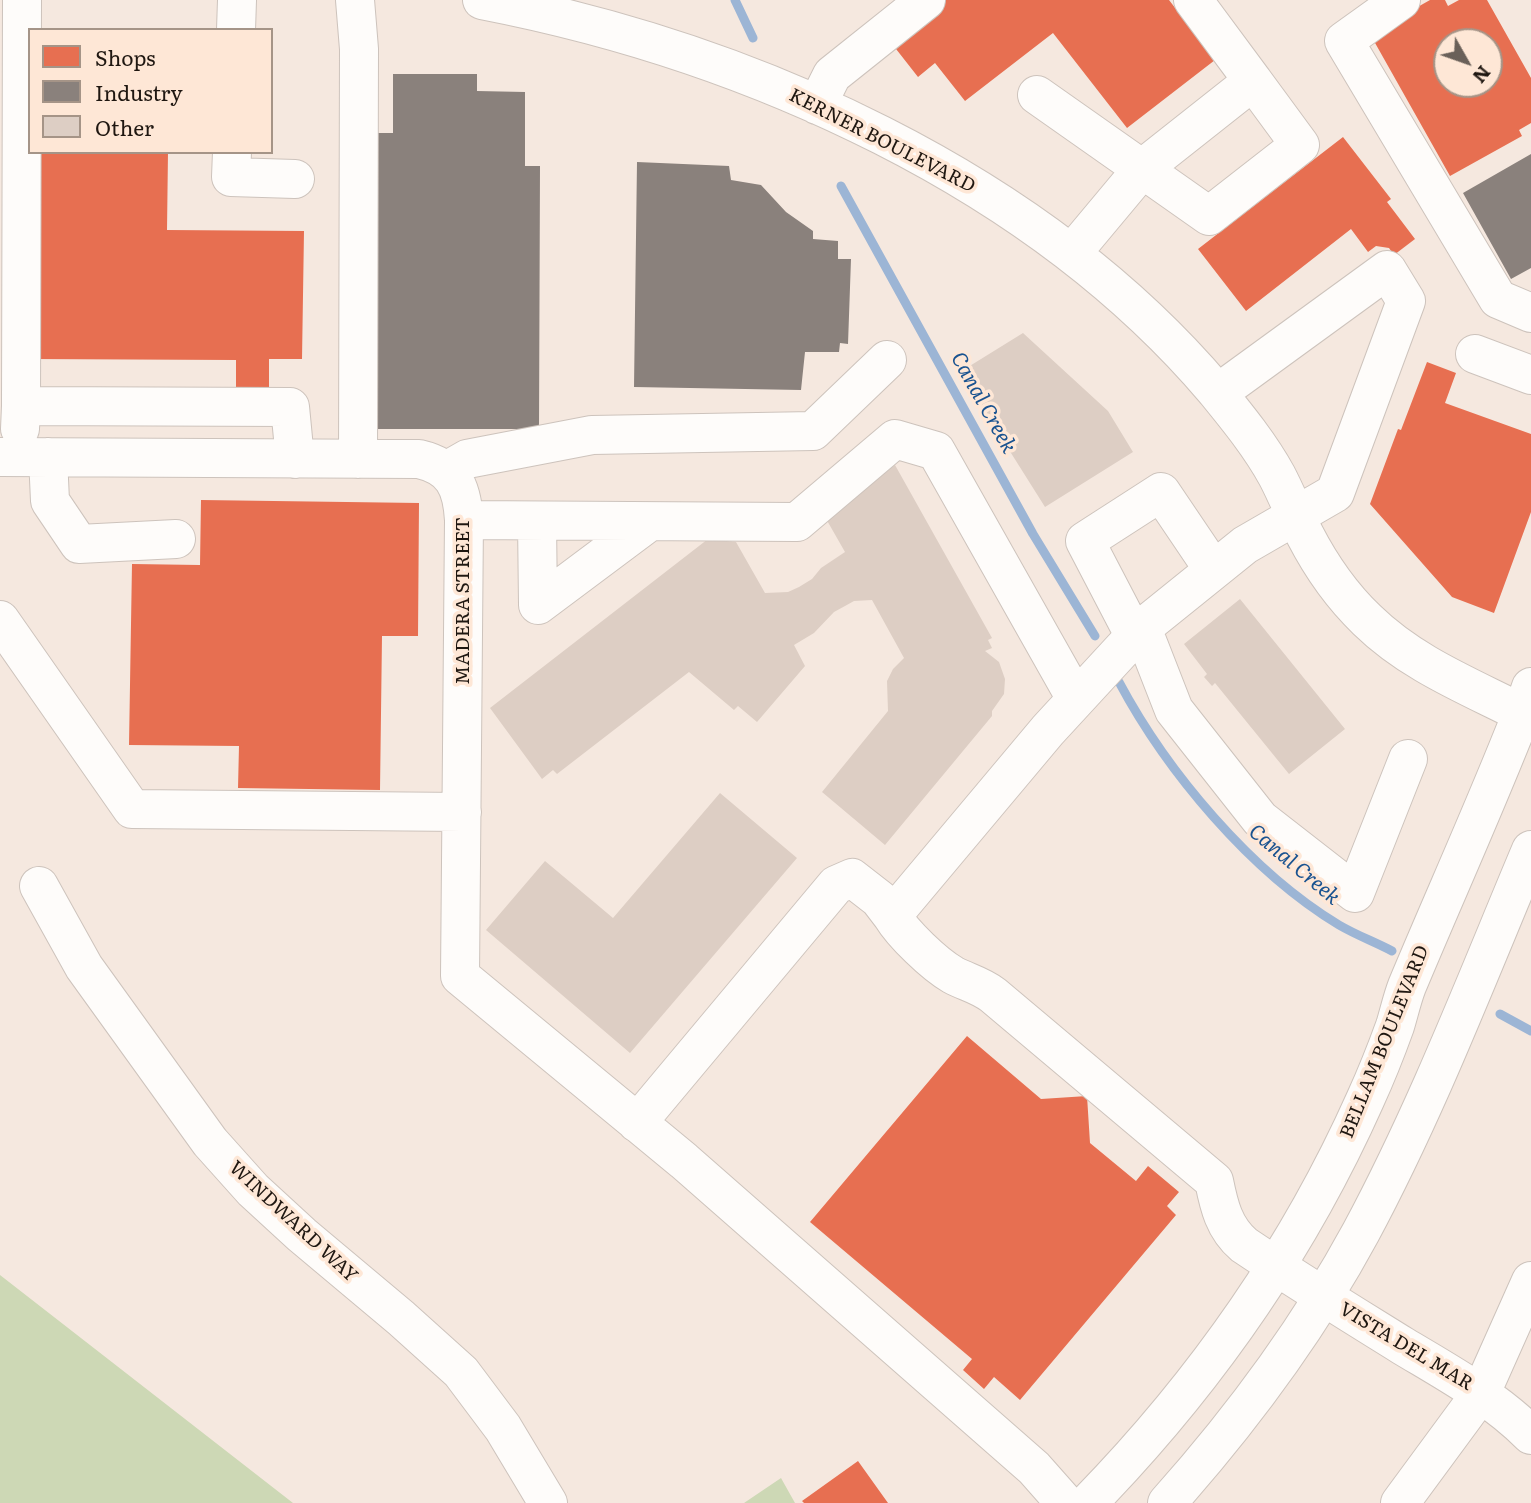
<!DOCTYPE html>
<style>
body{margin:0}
#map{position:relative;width:1531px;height:1503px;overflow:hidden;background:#f5e8df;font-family:Literata,serif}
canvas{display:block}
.legend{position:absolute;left:28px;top:28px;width:245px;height:126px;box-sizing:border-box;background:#fee7d6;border:2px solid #a59487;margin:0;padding:9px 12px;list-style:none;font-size:21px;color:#1f1711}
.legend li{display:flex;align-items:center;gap:14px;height:35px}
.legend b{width:35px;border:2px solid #a59487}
.north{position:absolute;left:1433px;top:28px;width:70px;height:70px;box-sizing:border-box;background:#fee7d6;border:2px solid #a59487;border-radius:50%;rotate:130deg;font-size:19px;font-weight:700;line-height:28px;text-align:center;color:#1f1711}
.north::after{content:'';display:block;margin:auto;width:24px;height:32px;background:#6a6059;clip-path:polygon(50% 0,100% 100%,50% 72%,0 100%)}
</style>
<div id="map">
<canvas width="1531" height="1503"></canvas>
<ul class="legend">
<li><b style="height:19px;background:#e76f51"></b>Shops</li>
<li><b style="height:19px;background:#8a817c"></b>Industry</li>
<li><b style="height:19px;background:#ddcec4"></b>Other</li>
</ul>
<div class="north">N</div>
</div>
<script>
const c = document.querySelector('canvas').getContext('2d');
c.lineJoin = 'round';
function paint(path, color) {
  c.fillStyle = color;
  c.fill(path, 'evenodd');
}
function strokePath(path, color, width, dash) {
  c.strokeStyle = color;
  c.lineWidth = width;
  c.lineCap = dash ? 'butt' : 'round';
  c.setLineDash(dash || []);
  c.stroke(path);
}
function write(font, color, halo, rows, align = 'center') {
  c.font = font + ' Literata,serif';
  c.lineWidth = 7;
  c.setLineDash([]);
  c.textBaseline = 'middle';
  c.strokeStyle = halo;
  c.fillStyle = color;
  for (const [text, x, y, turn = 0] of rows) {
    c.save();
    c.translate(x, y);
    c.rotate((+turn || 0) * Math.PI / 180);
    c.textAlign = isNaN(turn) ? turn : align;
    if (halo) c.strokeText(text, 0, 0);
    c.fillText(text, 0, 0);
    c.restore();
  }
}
paint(new Path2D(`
 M0,1275L293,1503H0Z
 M781,1478L795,1503H744Z`), '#cdd8b5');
paint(new Path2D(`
 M941,0H1169L1215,60L1127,128L1053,33L965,101L935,63L918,77L889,40Z
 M1430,0H1445L1448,6L1459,0H1487L1531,78V123L1519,130L1522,136L1450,176L1370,34ZM1447,42H1489V84H1447Z
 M1343,137L1391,199L1387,202L1415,239L1394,255L1389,248L1376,246L1368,252L1351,229L1246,311L1198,249Z
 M30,152H168L167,230L304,231L302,359H269V387H236V360L28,359Z
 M1427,362L1456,373L1445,403L1531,434V512L1494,613L1452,597L1370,504L1398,429L1401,430Z
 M201,500L419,503L418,636H382L380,790L238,788L239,746L129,745L132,564L200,565Z
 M967,1036L1041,1099L1087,1096L1090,1143L1136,1181L1148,1166L1179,1192L1167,1206L1176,1215L1020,1400L994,1377L984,1389L963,1370L972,1359L810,1222Z
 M858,1461L888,1503H804L802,1501Z`), '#e76f51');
paint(new Path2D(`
 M393,74H477V91L525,92V166H540L539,429H376L377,133H393Z
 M1531,154V268L1511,279L1463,193Z
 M637,162L729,166L731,180L761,185L786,212L813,231V239L838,241V259H851L848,344L840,343L839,352H805L801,390L634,387Z`), '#8a817c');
strokePath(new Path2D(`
 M735,0L753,38
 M841,186L1033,534L1095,636
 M1119,682C1167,772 1251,872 1339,925C1356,935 1375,942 1392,951
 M1500,1014L1531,1031`), '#9cb5d5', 9);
paint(new Path2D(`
 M1023,333L1108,411L1133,452L1045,507L960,372Z
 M895,465L992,638L988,640L992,648L985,651L999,662L1005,679L1004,694L992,711V716L885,845L822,792L888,711L887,681L893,669L904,658L872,600L854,601L845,606L834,612L814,633L794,645L805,666L757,722L738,706L734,710L689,672L557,774L553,770L542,779L490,708L708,539L736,542L765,593L788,592L799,587L812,579L821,568L845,552L825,517Z
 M1240,599L1345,729L1289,774L1215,683L1212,686L1204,677L1207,674L1184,644Z
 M720,793L797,858L630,1053L486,930L545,861L613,918Z`), '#ddcec4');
const minor = new Path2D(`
 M355,0L359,49L358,459
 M482,0C750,52 1036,179 1215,390C1237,417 1260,445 1277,476C1287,495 1295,516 1305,535C1321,566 1342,596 1367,620C1414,666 1474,688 1531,718
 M1401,0L1344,41L1498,299L1531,313
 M236,30L237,0
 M1037,95L1209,216L1300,145L1253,81
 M817,105L832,75L926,0
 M232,152L231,177L295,179
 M1072,253L1143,168L1253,81L1193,0
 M1475,354L1531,375
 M1218,393L1387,270L1406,301L1335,493L1245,545L1142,628L1048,730L892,916C903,934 934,964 953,975C966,982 980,985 993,995L1214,1181C1219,1206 1224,1228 1244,1245C1296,1280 1350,1313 1403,1346C1448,1373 1494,1398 1531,1435
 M21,406L22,0
 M20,429L21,406L290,407L295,459
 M0,457L419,459C453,467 462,486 464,520L460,976L684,1161L1034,1468L1065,1503
 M48,457L50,501L79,544L176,539
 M446,471L467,459L592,435L813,431L887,360
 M464,520L797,522L895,439L936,451L1076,699
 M537,521L538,605L649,522
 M0,620L132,809L462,812
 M1142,628L1174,710L1260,819L1355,893L1408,759
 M1134,635L1085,541L1161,492L1213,569
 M39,886L84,967L210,1142L253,1190L302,1235L401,1318L461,1372L503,1428L548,1503
 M637,1123L836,885L852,878L879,899L892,916
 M1088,1503C1203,1385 1298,1250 1365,1100C1376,1076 1386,1051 1395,1026C1399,1013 1402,999 1407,986C1445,895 1486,805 1522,713
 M1167,1503C1241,1420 1308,1330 1361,1232C1427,1109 1477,978 1531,850
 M1400,1503L1481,1393L1531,1281`);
const major = new Path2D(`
 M1522,713L1531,687`);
strokePath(minor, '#cdc3bc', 40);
strokePath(major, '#cdc3bc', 40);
strokePath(minor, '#fefcfa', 38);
strokePath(major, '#fefcfa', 38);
write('19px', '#1f1711', '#fee7d6', [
 ["KERNER BOULEVARD",882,141,27],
 ["MADERA STREET",463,601,-90],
 ["BELLAM BOULEVARD",1385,1042,-68],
 ["WINDWARD WAY",293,1222,43],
 ["VISTA DEL MAR",1406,1347,31]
]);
write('italic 21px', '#1a5390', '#fee7d6', [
 ["Canal Creek",983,403,61],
 ["Canal Creek",1294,865,40]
]);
</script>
